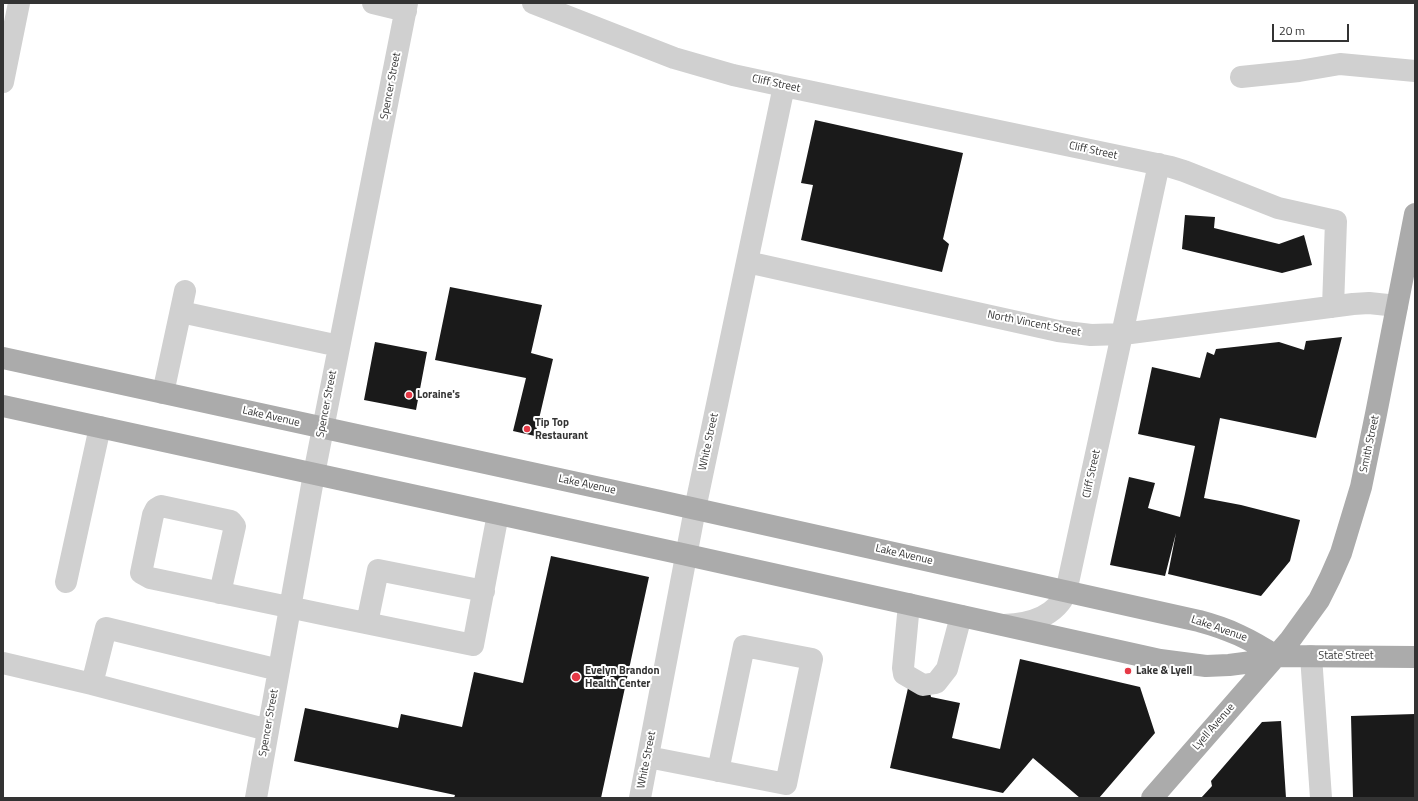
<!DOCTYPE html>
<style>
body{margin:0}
#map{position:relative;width:1418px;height:801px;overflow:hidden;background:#fff;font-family:"Titillium Web",sans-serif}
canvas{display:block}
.frame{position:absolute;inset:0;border:4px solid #333;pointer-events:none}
.scale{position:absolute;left:1272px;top:24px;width:77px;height:18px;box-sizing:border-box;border:2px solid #333;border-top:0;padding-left:5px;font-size:12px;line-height:14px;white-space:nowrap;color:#333;-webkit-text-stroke:3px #fff;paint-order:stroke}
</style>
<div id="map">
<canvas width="1418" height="801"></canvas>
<div class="frame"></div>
<div class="scale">20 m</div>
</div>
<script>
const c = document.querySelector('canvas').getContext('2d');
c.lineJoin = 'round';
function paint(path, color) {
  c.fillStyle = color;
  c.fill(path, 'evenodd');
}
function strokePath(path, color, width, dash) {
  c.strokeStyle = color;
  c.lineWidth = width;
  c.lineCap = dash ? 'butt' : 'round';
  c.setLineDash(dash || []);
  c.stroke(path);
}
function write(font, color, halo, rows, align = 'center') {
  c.font = font + ' "Titillium Web",sans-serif';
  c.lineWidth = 4;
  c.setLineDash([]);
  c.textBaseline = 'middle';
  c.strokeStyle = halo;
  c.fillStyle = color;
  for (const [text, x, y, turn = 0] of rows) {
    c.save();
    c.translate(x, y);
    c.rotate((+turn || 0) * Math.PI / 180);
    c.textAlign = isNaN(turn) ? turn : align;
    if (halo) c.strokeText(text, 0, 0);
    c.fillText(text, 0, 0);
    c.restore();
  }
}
paint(new Path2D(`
 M815,120L963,153L943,239L949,244L942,272L801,240L813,185L801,183Z
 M1185,215L1215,217L1214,228L1279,244L1304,235L1312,265L1282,273L1182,249Z
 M450,287L542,305L531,353L553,359L535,436L513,431L526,378L435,360Z
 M1342,337L1316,438L1220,418L1204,498L1241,505L1300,520L1290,561L1261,596L1168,574L1176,533L1165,576L1110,565L1129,477L1155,483L1148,508L1180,517L1185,494L1195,446L1138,434L1152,367L1200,378L1207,352L1214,355L1216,349L1279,342L1304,350L1306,341Z
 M375,342L427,352L416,410L364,400Z
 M551,556L649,577L601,798H454L455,795L294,761L305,708L398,728L401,714L462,727L474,672L523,683Z
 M1020,659L1140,687L1155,733L1099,798H1080L1033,758L1003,793L890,768L908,688L930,693L931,697L960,703L952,738L1000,749Z
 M1415,714V798H1353L1351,716Z
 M1281,721L1286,798H1201L1212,786L1211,781L1262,722Z`), '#1a1a1a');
strokePath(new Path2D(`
 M373,3L406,11
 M533,3L674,58L733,75L784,86L1171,167L1184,171L1278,208L1336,221L1333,307
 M1241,77L1299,71L1340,64L1415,71
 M3,82L19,3
 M747,262L1058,331L1091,335L1123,334L1353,304L1369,303L1397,306
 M181,312L339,346
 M163,393L185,291
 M66,582L100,427
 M220,593L235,526L231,521L161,506L156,509L153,515L141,573L150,578C258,601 365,623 473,645L498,514
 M909,604L903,668L904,674L923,685L936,683L947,669L961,616
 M367,623L378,570L484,591
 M1004,625C1028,624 1056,617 1066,592L1159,164
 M1311,656L1321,798
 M3,663L92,684
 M268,730L92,684L106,628L279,670
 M648,757L786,784L812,659L744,646L718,771
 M256,798L314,474L407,3
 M640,798L695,509L784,86`), '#d0d0d0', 22);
strokePath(new Path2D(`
 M3,358L660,501L1199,621C1229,629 1250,639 1276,656
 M3,406L687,555L1160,660L1206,666L1229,665L1252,662L1276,656L1415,657
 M1152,798L1290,640L1319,600L1330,578L1341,553L1361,487L1376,414L1415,214`), '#ababab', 22);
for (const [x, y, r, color] of [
 [409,395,4,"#e63946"],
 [527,429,4,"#e63946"],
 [1128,671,4,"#e63946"],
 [576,677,5,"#e63946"]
]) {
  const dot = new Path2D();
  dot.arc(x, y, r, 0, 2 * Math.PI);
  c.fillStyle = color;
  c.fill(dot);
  strokePath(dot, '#fff', 1.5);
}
write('11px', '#333', '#fff', [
 ["Cliff Street",776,84,12],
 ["Spencer Street",391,86,-79],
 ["Cliff Street",1093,151,12],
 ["North Vincent Street",1034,324,11],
 ["Spencer Street",327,404,-79],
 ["Lake Avenue",271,417,13],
 ["White Street",709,442,-78],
 ["Smith Street",1370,444,-78],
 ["Cliff Street",1092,474,-78],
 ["Lake Avenue",587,485,12],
 ["Lake Avenue",904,555,13],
 ["Lake Avenue",1219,629,19],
 ["State Street",1346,656],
 ["Spencer Street",269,723,-80],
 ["Lyell Avenue",1214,727,-49],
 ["White Street",647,760,-79]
]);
write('bold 11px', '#333', '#fff', [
 ["Loraine's",417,395],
 ["Tip Top",535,423],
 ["Restaurant",535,436],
 ["Evelyn Brandon",585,671],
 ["Health Center",585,684],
 ["Lake & Lyell",1136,671]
], 'left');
</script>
